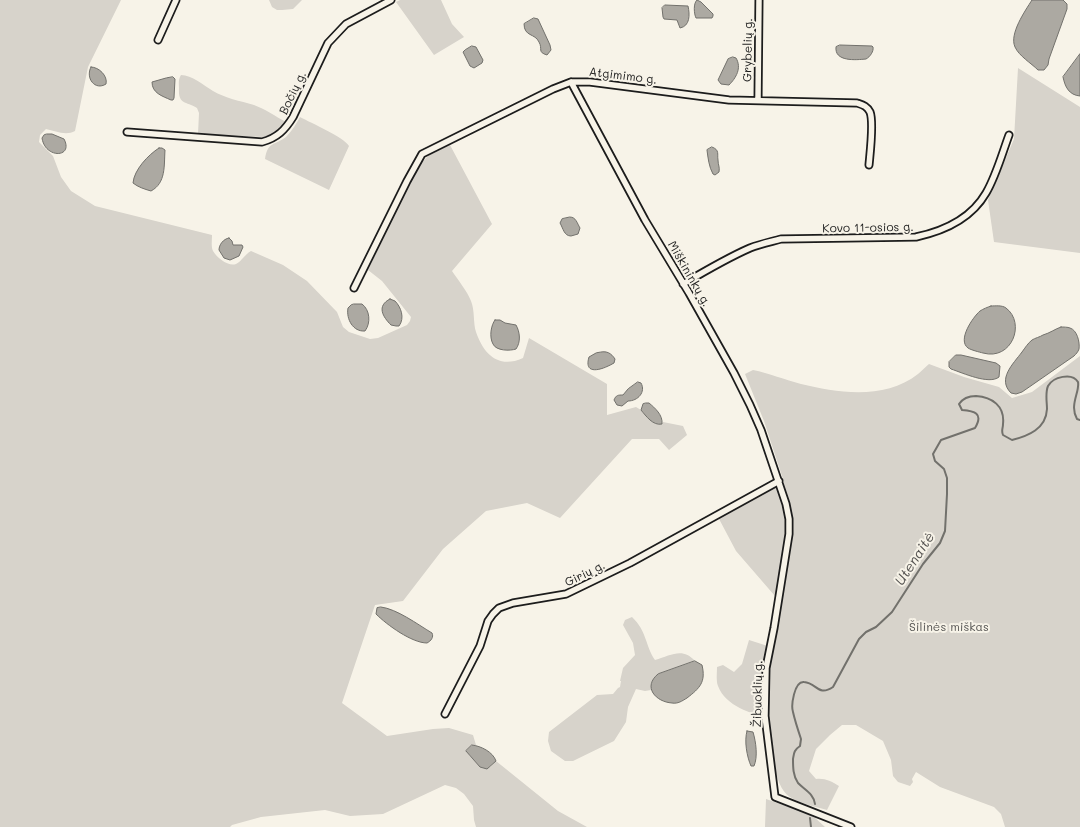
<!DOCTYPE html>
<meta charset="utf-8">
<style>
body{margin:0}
canvas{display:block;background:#f7f3e8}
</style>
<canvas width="1080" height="827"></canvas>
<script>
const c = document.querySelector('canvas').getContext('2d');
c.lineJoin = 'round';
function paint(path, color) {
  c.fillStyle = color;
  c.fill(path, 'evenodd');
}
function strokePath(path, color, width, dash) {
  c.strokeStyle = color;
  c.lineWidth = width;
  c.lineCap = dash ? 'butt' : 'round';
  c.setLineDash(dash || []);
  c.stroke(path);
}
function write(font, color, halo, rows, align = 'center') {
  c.font = font + ' Mali,sans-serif';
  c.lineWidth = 4;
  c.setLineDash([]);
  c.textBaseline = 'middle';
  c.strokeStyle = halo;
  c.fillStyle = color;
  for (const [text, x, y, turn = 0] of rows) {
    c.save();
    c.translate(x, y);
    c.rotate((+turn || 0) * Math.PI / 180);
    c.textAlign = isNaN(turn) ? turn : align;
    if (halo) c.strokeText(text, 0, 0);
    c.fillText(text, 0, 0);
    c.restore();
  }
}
paint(new Path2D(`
 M0,0H121L88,67L75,131C66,136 55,131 46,129L40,135L39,142L53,156L61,177L71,191L95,206L212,235C212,240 211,247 213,251C217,258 229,267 236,264C242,261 245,254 251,251L283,265L307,281L337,312L343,327L349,332L370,339L378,338L407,325L410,321L411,317L382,281L368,270L413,174L421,163L430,154L450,145L492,224L452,271C458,280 467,291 471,301C475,311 473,323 476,332C484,355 499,369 523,358L529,338L607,384V415L636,407L641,410L646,416L662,424L663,422L683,426L687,435L669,450L659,439H632L560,518L527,503L486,511L443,549L403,601L375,605L342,703L387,736L433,729L449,728L473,735L476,745H472L469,755L473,759L480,767H490L496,761L558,811L587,827H476L474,820L473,806L464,794L456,788L445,785L383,814L350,816L325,810L261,817L232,825L230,827H0Z
 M269,0H302L293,9L282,10H277L272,7Z
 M400,0H441L452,24L464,37L434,55L396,2Z
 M1018,68L1080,107V253L994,242L988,200L1014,139Z
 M181,75C192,75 203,85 213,91C225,98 240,101 254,105C265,109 275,116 286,122C279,129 273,135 263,137L198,134L199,113L197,108C186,101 178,105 179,88C179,83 178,80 181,75Z
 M300,117C311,123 344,137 349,146L329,190L265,159C268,141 274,146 286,137C292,131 296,124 300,117Z
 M1080,356V827H1005L1001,814L994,807L940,787L916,772L912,779L913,782L910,786L898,782L893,776L891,760L883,741L856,725H842L830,735L816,749L809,771L816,779C825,778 831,781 839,786L827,810C816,807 799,803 790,797C772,786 771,739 769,720C751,712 726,707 718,686C716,681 717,673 717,667L723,665L734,672L742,664L749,640L774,648L781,603L736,551L718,517L784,482L764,421L745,374L753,370C769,373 785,380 801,384C838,393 885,400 918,374C922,371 925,367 929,364L964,377L999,387L1012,398L1032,392Z
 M632,617C647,631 645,645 655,660C671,655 683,647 695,661L658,674L651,683V690L645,691L636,689L628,707L626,722L614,741L573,761H565L551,751L548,741L549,732L597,695L613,694L618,688L620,687L621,681H620L623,668L635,655L633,643L623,625L625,620Z
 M766,799L812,815L825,827H765Z`), '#d7d3cb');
const water = new Path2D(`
 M697,0L701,2L713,14V16L712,18H696C694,14 693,3 697,0Z
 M1032,0H1063L1067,4V9L1049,59L1048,65L1044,70H1038C1031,63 1019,56 1015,47C1009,34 1025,11 1032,0Z
 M665,5L688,6C690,15 690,26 680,28L677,20L664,19L663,17L662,8Z
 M534,18L538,19L550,45L551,50L547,55C537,52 543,49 539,42C535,33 524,37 524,24Z
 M840,45L872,46L873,47C874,51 870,57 866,59C856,60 834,62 836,47Z
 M472,46L476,47L483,60L482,63L474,68L470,66L463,52L465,50Z
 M1080,54V96C1069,95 1065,87 1063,77Z
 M733,57L736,58C742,68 736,78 729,85L721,84L718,80L728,59Z
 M91,67C99,67 108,76 106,84C95,91 85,78 91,67Z
 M173,77L175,79L174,98L173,100H171C162,96 152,93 152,82L166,78Z
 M47,134H52L64,139C74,158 45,159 42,138L44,135Z
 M712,147C720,150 717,154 718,160C718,165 720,167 719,172L715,175L713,174C709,167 708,158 707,150Z
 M159,148H162L165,150C164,166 166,183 151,191C144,189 138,187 133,183C134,170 148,155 159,148Z
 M570,217C576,217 577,223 580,228L578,234L571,236C564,236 563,228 560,223L562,219Z
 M229,238L232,241L233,245H242L243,247L239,256L230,260L224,258L219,250C219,245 223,239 229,238Z
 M390,299L395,301C401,307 405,318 399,326H396L391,325C383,317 376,306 390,299Z
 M354,304H362C370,310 371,323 365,331C353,332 346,319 348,308L351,305Z
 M991,306C996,306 1002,305 1006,308C1026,323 1012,361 983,353C979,352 971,350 968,348C957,340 973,317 980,311C983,309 988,307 991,306Z
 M495,320H500L505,323L516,325C520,332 521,342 516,349C510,351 496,351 493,344C489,337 491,325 495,320Z
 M1061,327C1063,327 1068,327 1070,328C1077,330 1080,342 1079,349C1078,352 1076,354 1074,356L1022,392L1016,394L1011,393C997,379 1013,364 1022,352C1025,348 1028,343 1032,340C1035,338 1040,337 1043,335C1050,333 1055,329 1061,327Z
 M601,352C607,351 611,353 615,359L614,363C604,369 583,377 589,357L596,353Z
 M956,355H961L996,363L1000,366L999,377C989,385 963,373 951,369L949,367V362Z
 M638,382L641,383C646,392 638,401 628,401L622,406L617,405L614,400C616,395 618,395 623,395L628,389Z
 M646,403H649C655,408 663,415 662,424C653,426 646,416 641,410L643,404Z
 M381,607C397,609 417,624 432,633C434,637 431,641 427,643C412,643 387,625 376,614L377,608Z
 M695,661L702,665C706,682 700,688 687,698C682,701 678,704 672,703C656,702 642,687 658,674Z
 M747,731L753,732C756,742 758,757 754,766H751C747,757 744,741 747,731Z
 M472,745C481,746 493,752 496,761L487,769L480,767L466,751Z`);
paint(water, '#aca9a2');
strokePath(water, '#72716c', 1);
strokePath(new Path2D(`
 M815,804C814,794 805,790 798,783C793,776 793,767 793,759C794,753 794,750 800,746L801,739C798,730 795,721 793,712C791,706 794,681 804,682C817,683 818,697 833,687L859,639L866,632L876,627L892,612L923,564L940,543L945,531L947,494V478L944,469L935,461L933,454L941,440L975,428C984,413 974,411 962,410L959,404C963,398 969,396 976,396C992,397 1005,406 1003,424C1003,429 1001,430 1003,435L1012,440C1028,436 1046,429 1047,409C1047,402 1045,393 1048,386C1053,377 1072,372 1078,382C1080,392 1069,405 1077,419L1080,420
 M810,818L811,827`), '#72716c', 2);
const minor = new Path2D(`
 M158,40L176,0
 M571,82L645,220L689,293L734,373L750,405L761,430L786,504L789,519V534L774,628L766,668L765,716L775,797L851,827
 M758,100L759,0
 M127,132L262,142C277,138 285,130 293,117L328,43L346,24L391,0
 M683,284C705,271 727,258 750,248C760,244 770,242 781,239L916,237C944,231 971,219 986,193C996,176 1002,154 1009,135
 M354,288L407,181L422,154L553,89L571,82H590L729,100L857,103C863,105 867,106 870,112C874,122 870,153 869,165
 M445,714L480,646L488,621L493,614L499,608L513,603L566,594L630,563L779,481`);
strokePath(minor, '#1c1c1c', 9);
strokePath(minor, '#f7f3e8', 5.5);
write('12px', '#1c1c1c', '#f7f3e8', [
 ["Grybelių g.",748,50,-89],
 ["Atgimimo g.",623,76,7],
 ["Bočių g.",293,93,-64],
 ["Kovo 11-osios g.",868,228,-1],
 ["Miškininkų g.",689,274,60],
 ["Girių g.",585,574,-26],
 ["Žibuoklių g.",758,694,-89]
]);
write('12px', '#545351', '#f7f3e8', [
 ["Šilinės miškas",949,627]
]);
write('italic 14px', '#565452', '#f7f3e8', [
 ["Utenaitė",915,559,-57]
]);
</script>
